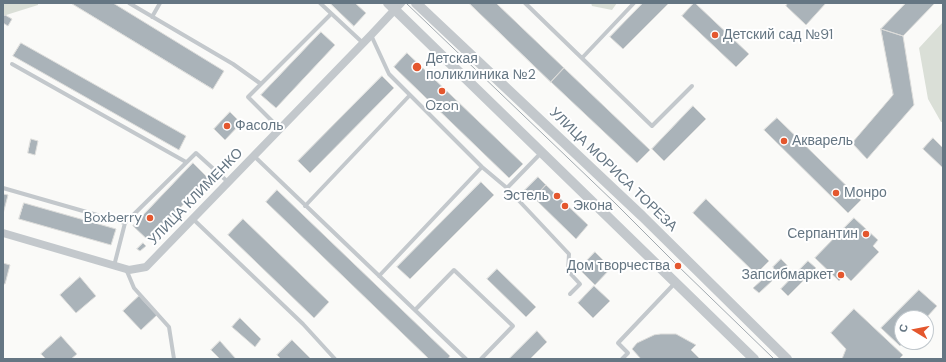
<!DOCTYPE html>
<meta charset="utf-8">
<style>
body{margin:0}
#map{position:relative;width:946px;height:362px;overflow:hidden;background:#fafaf8;font-family:"DM Sans",sans-serif}
canvas{display:block}
.frame{position:absolute;inset:0;border:4px solid #657683;pointer-events:none}
.north{position:absolute;left:894px;top:310px;width:40px;height:40px;box-sizing:border-box;background:#fff;border:1px solid #c1c8cd;border-radius:50%;rotate:280deg;font-size:11px;font-weight:700;line-height:16px;text-align:center;color:#657683}
.north::after{content:'';display:block;margin:auto;width:14px;height:18px;background:#e4572e;clip-path:polygon(50% 0,100% 100%,50% 72%,0 100%)}
</style>
<div id="map">
<canvas width="946" height="362"></canvas>
<div class="frame"></div>
<div class="north">С</div>
</div>
<script>
const c = document.querySelector('canvas').getContext('2d');
c.lineJoin = 'round';
function paint(path, color) {
  c.fillStyle = color;
  c.fill(path, 'evenodd');
}
function strokePath(path, color, width, dash) {
  c.strokeStyle = color;
  c.lineWidth = width;
  c.lineCap = dash ? 'butt' : 'round';
  c.setLineDash(dash || []);
  c.stroke(path);
}
function write(font, color, halo, rows, align = 'center') {
  c.font = font + ' "DM Sans",sans-serif';
  c.lineWidth = 4;
  c.setLineDash([]);
  c.textBaseline = 'middle';
  c.strokeStyle = halo;
  c.fillStyle = color;
  for (const [text, x, y, turn = 0] of rows) {
    c.save();
    c.translate(x, y);
    c.rotate((+turn || 0) * Math.PI / 180);
    c.textAlign = isNaN(turn) ? turn : align;
    if (halo) c.strokeText(text, 0, 0);
    c.fillText(text, 0, 0);
    c.restore();
  }
}
paint(new Path2D(`
 M3,3H38V5L3,16Z
 M591,3H617L612,10L592,6Z
 M943,22V122H941L928,99L919,48Z`), '#dadfd7');
const building = new Path2D(`
 M71,3H113L224,71L213,89Z
 M330,3H355L366,13L354,26Z
 M469,3H496L564,68L551,82Z
 M643,3H669L623,49L610,37Z
 M694,3H695L749,54L736,67L682,16Z
 M788,3H826L806,25L786,6Z
 M906,3H935L903,36L881,29Z
 M5,15L12,19L8,26L3,23V17Z
 M881,29L903,36L914,105L867,159L852,143L893,95Z
 M321,32L335,45L276,108L261,95Z
 M21,43L186,136L179,150L13,56Z
 M407,53L523,164L509,178L394,67Z
 M564,68L650,150L637,163L551,82Z
 M382,76L394,88L310,173L298,161Z
 M693,106L706,119L664,161L652,149Z
 M230,112L241,123L225,140L214,129Z
 M777,118L861,200L848,213L764,130Z
 M933,138L943,148V168L923,149Z
 M31,139L38,141L35,155L28,153Z
 M193,163L208,178L149,241L133,226Z
 M538,177L546,185L534,198L525,190Z
 M481,182L494,195L410,279L397,267Z
 M546,185L588,225L576,239L534,198Z
 M277,190L450,356L448,359H429L266,202Z
 M3,194L8,195L3,214Z
 M706,199L769,261L756,274L693,213Z
 M24,203L116,229L111,245L19,219Z
 M854,218L878,240L873,246L879,252L851,281L845,275L839,281L815,258Z
 M243,219L329,302L314,318L228,235Z
 M143,243L146,246L140,251L137,249Z
 M595,252L611,268L595,285L579,269Z
 M781,259L788,266L759,293L753,288L774,269L773,267Z
 M808,261L816,268L788,296L781,289Z
 M3,263L10,265L5,284H3Z
 M497,269L536,307L526,317L487,279Z
 M80,277L96,296L76,313L60,295Z
 M594,286L610,301L593,318L578,303Z
 M919,290L937,306L926,318H902V342H904L900,346L881,328Z
 M139,296L157,315L141,330L123,311Z
 M854,309L903,355L899,359H842L846,349L831,333Z
 M240,318L261,339L255,347L232,327Z
 M537,331L547,342L530,359H509Z
 M661,334H676L696,345L691,350L700,359H641L632,349L637,343L654,335Z
 M61,336L77,354L71,359H46L41,354Z
 M292,340L311,359H281L277,355Z
 M220,341L236,359H220L211,350Z`);
paint(building, '#aab3b9');
strokePath(building, '#dcdcda', 1);
strokePath(new Path2D(`
 M129,3L233,64L261,84
 M320,3L363,43
 M525,3L652,126L692,86
 M152,17L160,3
 M371,35L389,74L482,167L507,188L569,254L568,271L580,284L570,294
 M582,58L634,3
 M12,64L186,162
 M280,129L248,97L331,14
 M254,156L466,359
 M3,188L125,223L196,153L228,182
 M507,188L542,152
 M305,206L410,95
 M193,219L303,324L335,359
 M114,266L125,223
 M126,269L134,288L169,327L174,359
 M379,276L482,167
 M415,310L454,270L513,326L481,359
 M622,359L628,353L618,343L675,283`), '#c3c8cc', 4);
strokePath(new Path2D(`
 M3,233L126,269L129,270L146,267L371,35L401,3`), '#c3c8cc', 8);
strokePath(new Path2D(`
 M388,3L754,359
 M416,3L642,216L787,359`), '#c3c8cc', 10);
strokePath(new Path2D(`
 M406,3L615,203L678,266L774,359`), '#a2aab0', 1);
for (const [x, y, r, color] of [
 [715,35,4,"#e4572e"],
 [417,67,5,"#e4572e"],
 [442,91,4,"#e4572e"],
 [227,126,4,"#e4572e"],
 [784,141,4,"#e4572e"],
 [836,193,4,"#e4572e"],
 [557,196,4,"#e4572e"],
 [565,206,4,"#e4572e"],
 [150,218,4,"#e4572e"],
 [866,234,4,"#e4572e"],
 [678,266,4,"#e4572e"],
 [841,275,4,"#e4572e"]
]) {
  const dot = new Path2D();
  dot.arc(x, y, r, 0, 2 * Math.PI);
  c.fillStyle = color;
  c.fill(dot);
  strokePath(dot, '#fff', 1.5);
}
write('14px', '#657683', '#fff', [
 ["Детский сад №91",723,35],
 ["Детская",426,59],
 ["поликлиника №2",426,75],
 ["Ozon",442,106,"center"],
 ["Фасоль",235,126],
 ["Акварель",792,141],
 ["Монро",844,193],
 ["Эстель",549,196,"right"],
 ["Экона",573,206],
 ["Boxberry",142,218,"right"],
 ["Серпантин",858,234,"right"],
 ["Дом творчества",670,266,"right"],
 ["Запсибмаркет",833,275,"right"]
], 'left');
write('14px', '#657683', '#fff', [
 ["УЛИЦА МОРИСА ТОРЕЗА",613,170,44],
 ["УЛИЦА КЛИМЕНКО",196,197,-46]
]);
</script>
